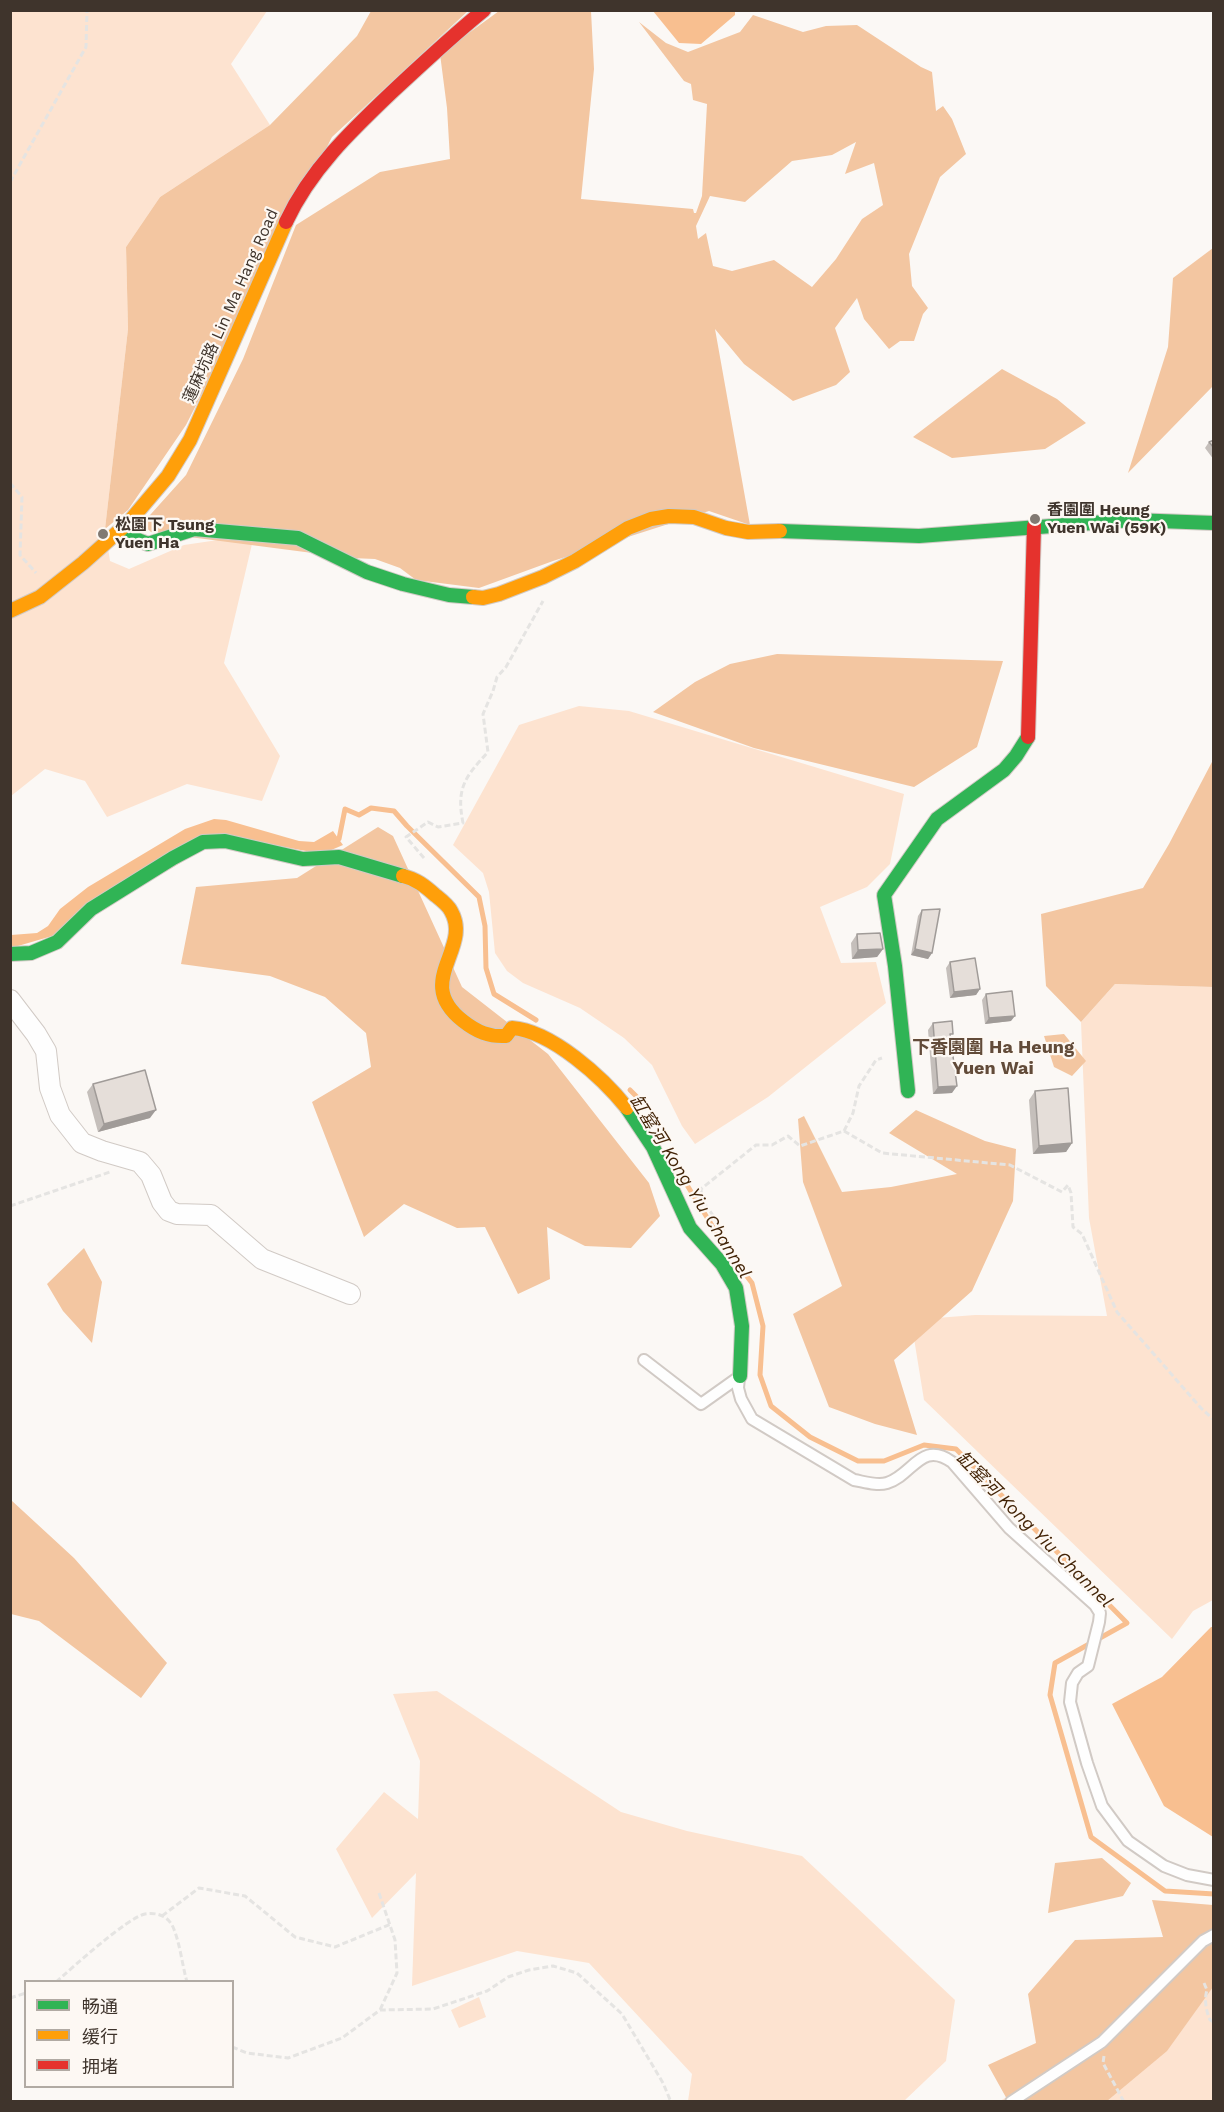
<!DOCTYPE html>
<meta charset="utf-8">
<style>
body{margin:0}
#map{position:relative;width:1224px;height:2112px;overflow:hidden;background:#fbf8f5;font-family:"Work Sans","Noto Sans SC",sans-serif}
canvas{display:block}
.frame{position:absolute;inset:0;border:12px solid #3f342c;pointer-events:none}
.legend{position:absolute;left:24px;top:1980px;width:210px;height:108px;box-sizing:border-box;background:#fdf8f3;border:2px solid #b1aaa3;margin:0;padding:8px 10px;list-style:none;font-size:18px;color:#3f342c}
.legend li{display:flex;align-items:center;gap:12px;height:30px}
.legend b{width:30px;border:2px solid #b1aaa3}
</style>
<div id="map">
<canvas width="1224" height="2112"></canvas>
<div class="frame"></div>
<ul class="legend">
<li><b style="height:8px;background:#30b455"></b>畅通</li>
<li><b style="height:8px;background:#ff9f0a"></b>缓行</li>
<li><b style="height:8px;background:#e5322d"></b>拥堵</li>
</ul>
</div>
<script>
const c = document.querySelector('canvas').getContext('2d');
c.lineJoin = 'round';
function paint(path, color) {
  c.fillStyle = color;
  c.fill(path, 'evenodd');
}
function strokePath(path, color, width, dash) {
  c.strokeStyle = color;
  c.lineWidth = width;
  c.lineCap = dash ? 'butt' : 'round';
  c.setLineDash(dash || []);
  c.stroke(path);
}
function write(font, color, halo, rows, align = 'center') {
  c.font = font + ' "Work Sans","Noto Sans SC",sans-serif';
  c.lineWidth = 4.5;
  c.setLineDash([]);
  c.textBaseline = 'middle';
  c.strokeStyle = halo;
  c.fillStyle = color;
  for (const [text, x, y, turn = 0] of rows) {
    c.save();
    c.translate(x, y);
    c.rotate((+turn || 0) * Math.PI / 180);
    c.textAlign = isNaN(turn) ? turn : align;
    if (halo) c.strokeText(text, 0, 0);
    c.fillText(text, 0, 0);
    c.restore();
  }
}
paint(new Path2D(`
 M11,11H267L231,64L270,125L160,197L126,247L128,329L105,529L110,561L129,569L184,545L218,540L252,544L224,663L280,756L262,801L187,784L107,817L85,781L45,769L11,796Z
 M579,706L629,711L904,794L890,864L867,887L820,907L841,963L876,962L886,1003L768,1097L695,1144L682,1126L652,1065L624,1038L580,1008L523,983L507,971L495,953L489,892L483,873L453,845L519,725Z
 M1115,984L1213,987V1600L1193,1611L1172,1639L924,1400L911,1320L975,1315L1107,1316L1089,1218L1081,1022Z
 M437,1691L621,1812L687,1831L802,1856L955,2000L946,2061L904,2101H688L692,2074L589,1963L517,1951L412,1986L416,1873L372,1918L336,1849L384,1792L418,1819L420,1761L393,1694Z
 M1213,1949V2101L999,2102L1178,1979Z
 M479,1997L486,2017L459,2028L451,2010Z`), '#fde3d0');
paint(new Path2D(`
 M371,11H468L332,137L186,425L128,510L105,529L128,329L126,247L160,197L270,125L357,36Z
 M499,11H591L594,69L581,199L693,209L694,213H696L702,196L707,104L693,100L691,84L684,81L639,22L666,43L688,52L740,32L753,15L803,32L826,26L857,25L921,67L932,72L936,111L943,106L952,119L966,154L940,177L909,254L912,286L928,308L923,314L914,341H900L889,349L864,319L857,298L835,328L850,372L836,385L793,401L744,364L715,329L750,525L709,511L553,561L479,588L416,580L400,568L375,559L351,558L151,532L142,524L186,475L243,359L296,225L380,172L450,159L447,108L440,54ZM856,142L845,174L874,163L883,205L862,219L836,259L812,287L774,260L732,271L713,266L706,233L698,239L696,226L710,196L745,202L792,161L832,155Z
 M1213,248V386L1128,473L1168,347L1173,278Z
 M1002,369L1057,399L1086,423L1045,449L952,458L913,437Z
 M777,654L1003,661L977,747L914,787L754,748L653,712L695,682L730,664Z
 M1213,760V987L1115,984L1081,1022L1046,986L1041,914L1143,888L1169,844Z
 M378,827L393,836L462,987L548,1054L649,1183L660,1216L631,1248L585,1246L547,1227L550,1279L518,1294L485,1227L457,1228L404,1204L364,1237L312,1102L371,1067L366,1033L325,997L270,976L181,964L196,887L297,878Z
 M1064,1034L1086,1061L1072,1076L1054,1067L1044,1036Z
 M916,1110L985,1141L1016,1149L1013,1201L972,1291L894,1360L917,1435L875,1424L829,1407L793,1314L842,1286L803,1182L798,1119L804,1116L842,1192L891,1187L957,1174L889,1133Z
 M84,1248L102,1282L92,1343L63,1311L47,1284Z
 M11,1500L74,1558L167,1663L141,1698L39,1621L11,1614Z
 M1102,1858L1131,1883L1123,1896L1048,1913L1055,1863Z
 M1152,1900L1213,1905V1987L1167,2051L1107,2101H1008L988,2065L1036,2043L1028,1994L1075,1940L1163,1937Z`), '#f3c6a1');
paint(new Path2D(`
 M653,11H735V15L701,44L679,43Z
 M214,819L226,820L299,841L314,842L333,831L343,845L322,854L226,836L59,934L11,948V935L37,933L48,926L60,909L88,887L185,829Z
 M1211,1627H1214L1213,1837L1164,1806L1112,1704L1162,1677Z`), '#f8bf90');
strokePath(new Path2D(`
 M334,841L339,839L345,809L359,815L371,808L394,811L407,826L479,897L485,926L486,968L494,994L536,1020
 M630,1090L639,1099L644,1108
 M682,1177L726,1248
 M742,1270L752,1283L763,1326L760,1375L771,1406L810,1437L858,1461H884L924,1445L956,1449L1127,1623L1055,1663L1050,1695L1091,1837L1165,1891L1214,1894`), '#f8bf90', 5);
const lane = new Path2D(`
 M644,1360L701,1404L739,1377
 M739,1377L738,1388L741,1399L752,1419L854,1480C865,1482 877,1486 887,1483C913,1475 921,1440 952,1462L1009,1528L1095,1605L1100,1613L1099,1622L1088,1666L1078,1673L1072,1683L1070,1702L1087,1763L1102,1806L1128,1841L1164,1866L1187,1875L1214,1880
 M1011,2102L1102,2042L1203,1941L1214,1935`);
const street = new Path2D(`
 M10,1000L36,1034L46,1051L50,1088L60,1115L82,1143L102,1151L140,1162L151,1175L162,1202L169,1211L177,1214L211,1215L262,1259L350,1294`);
const fast = new Path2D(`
 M125,527L138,540L148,544L194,529L298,538L367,572L403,584L449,595L473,597
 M780,531L919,536L1132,520L1214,523
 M10,954L31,953L57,942L91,909L173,858L203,842L225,841L303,859L339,857L403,876
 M908,1091L895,966L884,895L937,819L1004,770L1016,756L1028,737
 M627,1108L653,1147L690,1228L722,1264L736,1288L742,1326L740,1376`);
const slow = new Path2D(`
 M473,597L483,598L499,594L543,577L575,561L628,528L651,519L669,516L694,517L726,528L748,532L780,531
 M10,611L40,597L83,563L129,522L168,476L190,440L286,222
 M403,876C416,879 425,886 435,895C440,899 448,905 451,911C473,949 412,981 463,1021C477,1032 489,1037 506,1036L512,1028C552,1031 603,1078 627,1108`);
const jam = new Path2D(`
 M286,222C310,170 351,131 392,92C422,64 452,36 484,10
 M1028,737L1034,526`);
strokePath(lane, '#d1cac5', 14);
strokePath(street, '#d1cac5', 22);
strokePath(fast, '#d1cac5', 16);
strokePath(slow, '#d1cac5', 16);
strokePath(jam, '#d1cac5', 16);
strokePath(new Path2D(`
 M10,182L86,47L87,10
 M10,483L22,497L20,555L36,573
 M424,858L406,837L428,822L438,827L463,823C456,788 465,777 488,752L483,714L493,691L497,677L506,667L543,601
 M844,1131L882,1153L1010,1165L1062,1192L1068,1185L1071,1193L1073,1227L1082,1234L1117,1312L1201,1408L1214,1420
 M10,1206L110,1172
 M724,1231L702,1200L701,1189L756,1145H772L788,1136L800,1146L844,1131L853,1113L859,1086L876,1060L882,1058
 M379,1893L395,1940L397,1973L380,2010
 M162,1916L199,1888L245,1896L295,1937L335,1947L391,1924
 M56,1982C73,1967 127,1918 145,1914C157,1912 168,1916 173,1927C180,1943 182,1964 187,1982
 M1204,1983L1207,1990C1204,1999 1206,2011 1210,2020L1214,2022
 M10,1998L26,1993
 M232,2047L247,2053L288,2058L342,2038L380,2010L433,2009L487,1991L508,1977L529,1970L553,1966L577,1973L622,2014L663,2083L671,2102
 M1104,2056L1103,2063L1124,2102`), '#e5e4e2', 3, [6, 3]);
strokePath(lane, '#fefefe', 10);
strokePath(street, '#fefefe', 20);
strokePath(fast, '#30b455', 14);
strokePath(slow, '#ff9f0a', 14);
strokePath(jam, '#e5322d', 14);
paint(new Path2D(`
 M1214,440V460L1205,448L1209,442Z
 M922,910L932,953L928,959L911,955L918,916Z
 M857,934L883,949L877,957L852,959L851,943Z
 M950,962L980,989L976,995L950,998L946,968Z
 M986,994L1011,1021L985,1024L982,1000Z
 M933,1023L950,1037L952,1093L933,1094L928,1030Z
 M93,1084L150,1118L98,1132L87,1092Z
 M1035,1091L1072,1143L1066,1152L1033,1154L1029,1100Z`), '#c5bfbb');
paint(new Path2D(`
 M883,949L877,957L852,959L858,950Z
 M915,949L932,953L928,959L911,955Z
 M980,989L976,995L950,998L954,992Z
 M1015,1016L1011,1021L985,1024L989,1018Z
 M957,1086L952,1093L933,1094L938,1087Z
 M156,1110L150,1118L98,1132L104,1124Z
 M1072,1143L1066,1152L1033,1154L1039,1146Z`), '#a09b98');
const building = new Path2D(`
 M1214,440V448L1209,442Z
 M940,909L932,953L915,949L922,910Z
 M880,933L883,949L858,950L857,934Z
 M975,958L980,989L954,992L950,962Z
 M1012,991L1015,1016L989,1018L986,994Z
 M952,1021L953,1034H950L957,1086L938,1087L933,1023Z
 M145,1070L156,1110L104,1124L93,1084Z
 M1068,1088L1072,1143L1039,1146L1035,1091Z`);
paint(building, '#e5ded9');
strokePath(building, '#a09b98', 1.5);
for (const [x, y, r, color] of [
 [1035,519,6,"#817972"],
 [103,534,6,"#817972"]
]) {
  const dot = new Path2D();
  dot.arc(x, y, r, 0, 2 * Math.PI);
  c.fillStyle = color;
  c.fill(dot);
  strokePath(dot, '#fdf8f3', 2);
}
write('16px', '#3f342c', '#fdf8f3', [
 ["蓮麻坑路 Lin Ma Hang Road",231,306,-66]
]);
write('bold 16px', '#3f342c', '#fdf8f3', [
 ["香園圍 Heung",1047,510],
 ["Yuen Wai (59K)",1047,528],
 ["松園下 Tsung",115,525],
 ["Yuen Ha",115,543]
], 'left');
write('bold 18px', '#624b39', '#fdf8f3', [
 ["下香園圍 Ha Heung",993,1048],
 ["Yuen Wai",993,1069]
]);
write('italic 18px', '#432407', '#fdf8f3', [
 ["缸窰河 Kong Yiu Channel",690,1187,58],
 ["缸窰河 Kong Yiu Channel",1034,1530,45]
]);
</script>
